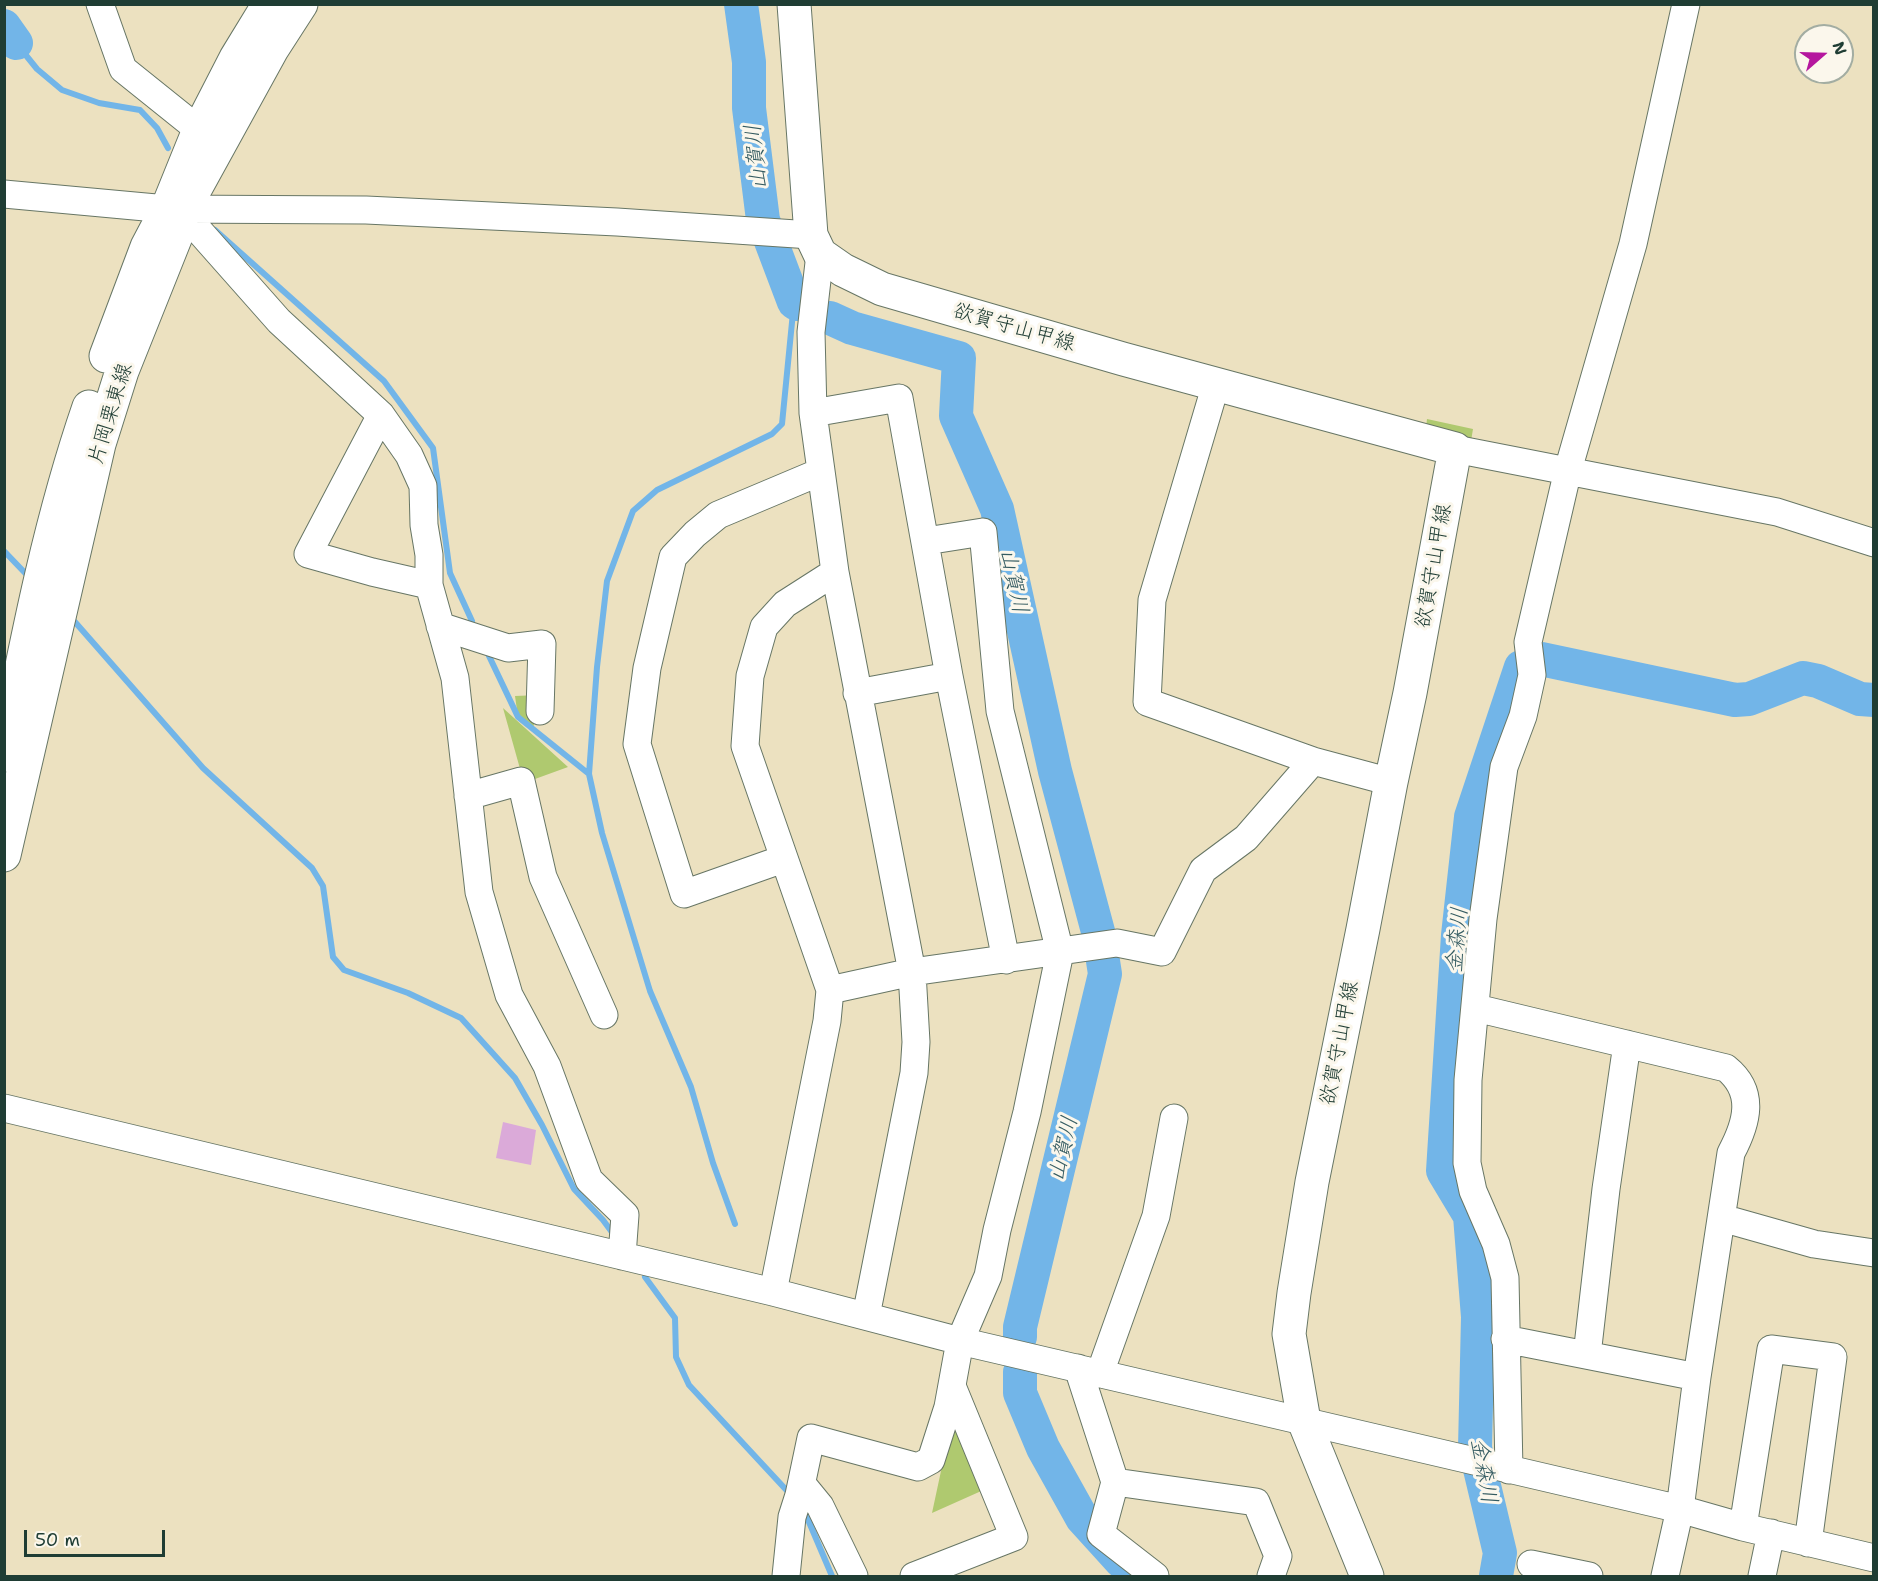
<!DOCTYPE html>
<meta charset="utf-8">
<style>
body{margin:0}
#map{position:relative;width:1878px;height:1581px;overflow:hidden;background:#ece1c0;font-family:"Shantell Sans",sans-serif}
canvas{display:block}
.frame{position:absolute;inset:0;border:6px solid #1f3d34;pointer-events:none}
.north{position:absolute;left:1794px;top:24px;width:60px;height:60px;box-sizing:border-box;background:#fbf7ec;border:2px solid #a3ada2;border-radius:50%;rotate:70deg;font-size:16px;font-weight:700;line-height:24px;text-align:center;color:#1f3d34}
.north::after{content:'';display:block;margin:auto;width:21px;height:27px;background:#b5179e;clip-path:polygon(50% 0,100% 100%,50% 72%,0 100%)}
.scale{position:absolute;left:24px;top:1530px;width:141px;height:27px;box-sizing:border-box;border:3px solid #1f3d34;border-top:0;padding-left:8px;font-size:18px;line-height:21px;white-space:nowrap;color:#1f3d34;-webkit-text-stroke:4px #fbf7ec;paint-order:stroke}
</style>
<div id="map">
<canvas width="1878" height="1581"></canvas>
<div class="frame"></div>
<div class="north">N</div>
<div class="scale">50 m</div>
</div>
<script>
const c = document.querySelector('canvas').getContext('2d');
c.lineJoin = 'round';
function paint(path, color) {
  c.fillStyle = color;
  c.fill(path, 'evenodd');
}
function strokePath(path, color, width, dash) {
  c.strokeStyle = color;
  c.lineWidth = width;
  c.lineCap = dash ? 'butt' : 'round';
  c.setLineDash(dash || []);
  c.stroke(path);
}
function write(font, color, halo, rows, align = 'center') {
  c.font = font + ' "Shantell Sans","Klee One",sans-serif';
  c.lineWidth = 6;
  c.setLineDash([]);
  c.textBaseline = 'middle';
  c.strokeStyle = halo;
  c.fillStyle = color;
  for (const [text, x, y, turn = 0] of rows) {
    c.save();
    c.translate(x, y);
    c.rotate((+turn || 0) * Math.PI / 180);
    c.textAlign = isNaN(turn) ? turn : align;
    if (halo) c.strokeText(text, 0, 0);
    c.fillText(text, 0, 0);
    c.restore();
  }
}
paint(new Path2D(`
 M1427,419L1473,429L1470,447L1425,436Z
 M540,695L533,729L518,717L515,696Z
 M503,708L568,767L524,783Z
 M953,1415L988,1488L932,1513Z`), '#afc96f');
strokePath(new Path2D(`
 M16,43L37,69L62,90L99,103L140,110L157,128L168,148
 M215,230L384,381L433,448L450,573L472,621
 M4,551L27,575
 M75,622L203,768L312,868L323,886L333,957L344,970L408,993L461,1018L515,1078L542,1125L574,1189L603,1220L614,1235
 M489,656L518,717L589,774
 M735,1224L713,1163L691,1087L650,991L602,833L589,774L597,667L607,581L633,511L657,490L772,434L782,424L794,302
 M645,1277L675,1318L676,1357L689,1385L790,1494
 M803,1508L832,1576`), '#72b5e8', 6);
strokePath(new Path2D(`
 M741,4L749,62V108L763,220L794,302L797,304
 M4,26L16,43
 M830,318L852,328L959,358L956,416L997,509L1055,771L1100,939
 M1020,1337V1327L1105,974L1103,961
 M1020,1372V1393L1043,1448L1082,1518L1121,1561
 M1496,1576L1500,1553L1475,1448L1478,1317L1470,1216L1443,1171L1458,935L1471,817L1521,667L1541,659L1735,700L1749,699L1803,678L1818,681L1860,699L1874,700`), '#72b5e8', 34);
paint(new Path2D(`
 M503,1122L536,1130L531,1165L496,1158Z`), '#dbaad9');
const minor = new Path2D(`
 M100,4L123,69L199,130
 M4,194L167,209L366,210L617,222L811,235
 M184,209L194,225L279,321L381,415L409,455L423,486L424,525L429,555V585L455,678L479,892L509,995L547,1066L589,1180L625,1215L622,1256
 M820,254L811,332L813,413L835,572L912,972L916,1042L914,1073L866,1316
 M1216,384L1152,600L1147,702L1313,761L1391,782
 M813,413L899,398L949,676L1006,960
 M381,415L308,554L372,572L429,585
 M1455,449L1777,512L1874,543
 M440,626L508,648L542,644L540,711
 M857,693L949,676
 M468,796L521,781L543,877L604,1015
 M783,859L684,894L637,744L647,668L673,557L695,534L718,515L820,472
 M830,990L912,972L1117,943L1162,952L1203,870L1246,838L1313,761
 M1476,1008L1726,1068C1756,1092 1747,1123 1731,1153L1697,1377L1680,1509L1665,1576
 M4,1108L773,1292L960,1341L1680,1509L1743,1527L1874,1558
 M1722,1218L1814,1244L1874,1253
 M773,1292L827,1021L830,990L745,746L750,676L764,627L785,604L835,572
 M1505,1339L1697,1377
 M1587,1355L1606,1189L1627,1044
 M1078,1368L1115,1482L1101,1534L1155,1576
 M1100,1373L1156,1216L1174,1118
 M1509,1470L1505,1278L1496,1244L1473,1191L1467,1163L1468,1080L1483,919L1504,767L1523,716L1532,675L1528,642L1568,470L1633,244L1686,4
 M1115,1482L1256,1502L1278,1556L1271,1576
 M802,1484L820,1506L854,1576
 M1743,1527L1771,1349L1833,1357L1808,1543
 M1531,1564L1589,1576
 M786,1576L792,1517L799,1495L811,1438L918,1467L931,1460L948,1407L960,1341L988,1276L997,1230L1027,1112L1060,952L1000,711L983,532L926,541
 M914,1576L1014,1537L952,1386
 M1762,1576L1771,1533`);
const major = new Path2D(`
 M794,4L811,235L820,254L843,270L882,289L1123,359L1455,449L1410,693L1391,782L1363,929L1312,1182L1294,1293L1289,1334L1304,1421L1367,1576
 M106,356L147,247L167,209L199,130L236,58L269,4
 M4,755C27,639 50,520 89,407
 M4,855L99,444L122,371L178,231L184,209L272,49L301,4`);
strokePath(minor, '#677665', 29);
strokePath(major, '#677665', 35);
strokePath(minor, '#fff', 27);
strokePath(major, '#fff', 33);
write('21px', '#1f3d34', '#fbf7ec', [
 ["欲賀守山甲線",1014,328,16],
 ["片岡栗東線",111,414,-73],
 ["欲賀守山甲線",1434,566,-80],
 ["欲賀守山甲線",1340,1043,-79]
]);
write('italic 22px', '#345b61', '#fbf7ec', [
 ["山賀川",757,157,-96],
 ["山賀川",1013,581,78],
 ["金森川",1458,940,-85],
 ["山賀川",1064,1149,-77],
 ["金森川",1483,1471,80]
]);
</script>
